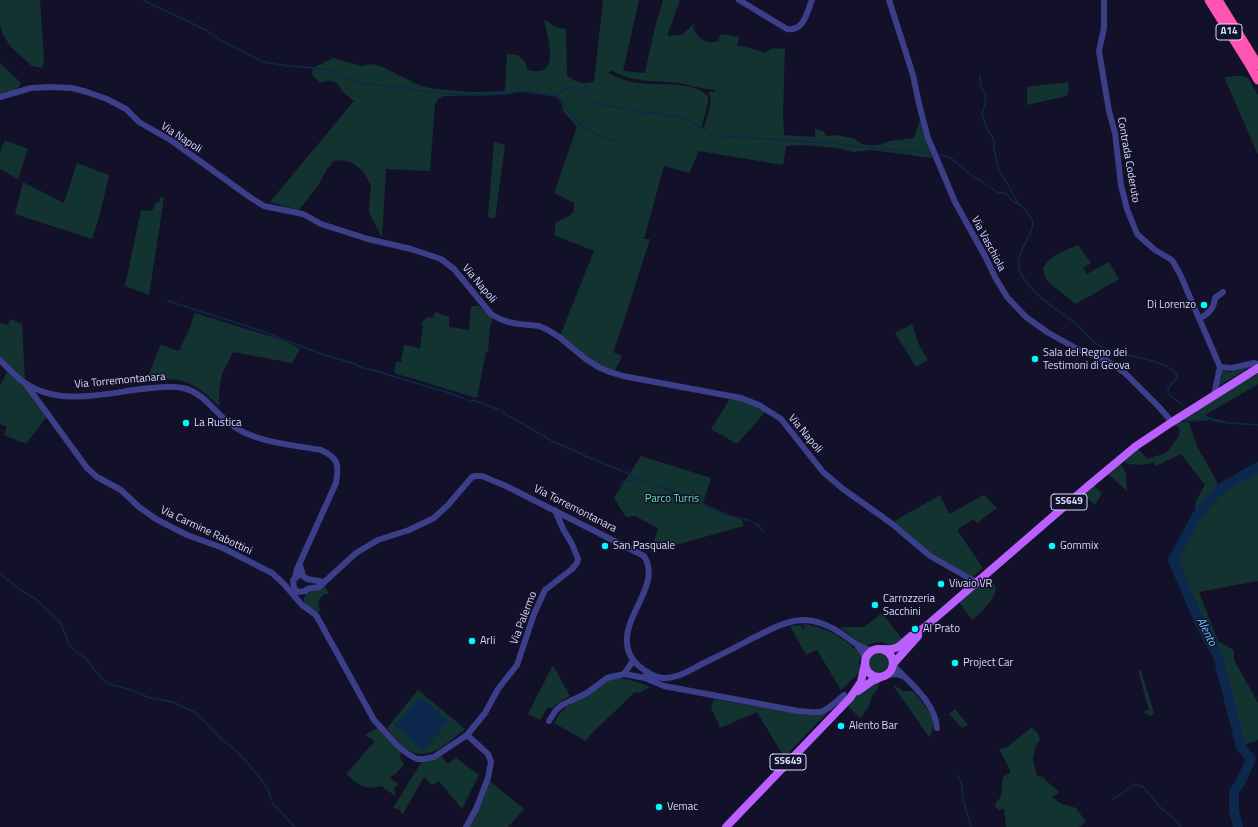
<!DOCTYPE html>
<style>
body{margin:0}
canvas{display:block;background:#131029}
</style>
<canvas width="1258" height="827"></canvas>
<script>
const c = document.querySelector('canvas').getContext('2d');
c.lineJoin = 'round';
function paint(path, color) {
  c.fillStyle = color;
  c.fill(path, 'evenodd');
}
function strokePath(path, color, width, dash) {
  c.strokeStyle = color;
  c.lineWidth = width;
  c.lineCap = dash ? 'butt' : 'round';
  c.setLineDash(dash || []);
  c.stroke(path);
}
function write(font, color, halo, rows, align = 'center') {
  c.font = font + ' "Titillium Web",sans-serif';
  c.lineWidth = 3;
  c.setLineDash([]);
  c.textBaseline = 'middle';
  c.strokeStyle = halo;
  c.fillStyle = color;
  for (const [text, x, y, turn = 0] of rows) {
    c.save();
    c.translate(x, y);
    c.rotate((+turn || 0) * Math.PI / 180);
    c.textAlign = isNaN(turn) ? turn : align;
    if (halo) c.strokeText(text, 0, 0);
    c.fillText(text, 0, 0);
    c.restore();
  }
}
paint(new Path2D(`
 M0,0H40L44,61L42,68L32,66L10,46L3,34L0,25Z
 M603,0H639L623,71L645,73L655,27L663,0H680L667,36L682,35L694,24L693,28C698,38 707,46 718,41L721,34L739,37L737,46L751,48L764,53L773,48L785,49L783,114L784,135L815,137V129L823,131L827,136L835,135L853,138L862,144L868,145H879L890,141L914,138L920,120L932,158L872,150L853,152L838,148L804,145L786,146L783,165L699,151L689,173L664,166L644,239H650L648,245L622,327L613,352L622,356L614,372L592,362L560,336L594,251L554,235L556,222L569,216L574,211V203L554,193L577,127L563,111L562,104L557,97L522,92L499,95L444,96L438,99L435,104L430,171L386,169L382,238L369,212L371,185L363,171L354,164L344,160L334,161L327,169L319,184L299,210L270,202L354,101C351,98 346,95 343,92C337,82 333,78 321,83L312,75L313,68L333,58L362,66L372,64L380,66L421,86L435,89L472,92L505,91L507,54L518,55L525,62L528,70C563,79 547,37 544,19L555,27L566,29L567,75C575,82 584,86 594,81ZM611,70C632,83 655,80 678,83C690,85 702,89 714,90L716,92H708C715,101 706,119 703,129L701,128L708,103V96C691,79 654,87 632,82C624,80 616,76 608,73Z
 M0,63L21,83C18,92 8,92 0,95Z
 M1236,76H1243L1248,78L1258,95V155L1225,79L1226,77Z
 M1068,82L1069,90L1066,96L1027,105V87Z
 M5,140L28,149L18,179L0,169V152Z
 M494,142L505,145L495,219L488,217Z
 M77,163L109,175L100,214L92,239L15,214L23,182L64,203Z
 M160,197L164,198L149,295L125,286L141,210L151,211L154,208L156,202L159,203Z
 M1078,245L1091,263L1083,268L1087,274L1109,262L1119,279L1076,304L1048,282L1045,277L1043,269C1049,255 1065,251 1078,245Z
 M471,306H479L493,318C489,326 489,342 488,352H486L477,398L394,373L396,362H401L404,345L420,348L423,326L420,325L427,317L433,318L435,312L449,317V327L469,330Z
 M195,313L285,341L300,349L292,363L233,352L222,374L219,390V406C191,380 184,377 146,381L161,344L169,348L179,351L189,330Z
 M10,319L22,324L25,379L12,370L0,356V323L8,325Z
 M912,324L919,345L928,360L916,367L895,333Z
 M1251,367L1218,386L1222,377V371L1231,372Z
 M7,372L25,386L47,416L26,444L4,435L7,427L0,424V386Z
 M1258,373V384L1205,415L1211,418L1228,422L1258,424L1223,422L1209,420H1181L1193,412L1203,418L1194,412Z
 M731,397L750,403L766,411L737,444L711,429Z
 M1179,421L1189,423L1198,448L1217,482V486L1235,476L1258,465V582L1257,581L1199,592L1218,641L1234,650V660L1258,703V740L1243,746L1220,657L1202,624L1192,594L1177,563L1179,552L1190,533L1203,510L1217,494V490L1198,512L1195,509L1196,501L1205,485L1181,454L1156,466L1153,462C1145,466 1128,466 1122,460L1138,448L1147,459L1166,453L1179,436L1180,429L1174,424Z
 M641,456L711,478L703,503L743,521V526L651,552L658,528L635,516L626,517L614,498Z
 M1119,463C1128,469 1126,481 1127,491L1107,473Z
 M1093,485L1102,493L1095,505L1083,494Z
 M940,495L949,514L984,495L997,508L977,523L974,520H972L957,530L983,568L973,577L929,553L891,523Z
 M987,577C989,579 992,581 994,584C1002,595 980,613 972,620L958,601Z
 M325,586L329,594H325L320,598L318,606L321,610L316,614C293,595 306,595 325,586Z
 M882,613L902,639L892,647C880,639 876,643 864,646L840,627H864Z
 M802,624C828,628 842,636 861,655L859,663L860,672L841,690L817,650L806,655L790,626L800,625L803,629L805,628Z
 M869 663a10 10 0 1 1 20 0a10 10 0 1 1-20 0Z
 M552,667H554L570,696L562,700L552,708L548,707L540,720L528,714Z
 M1138,670L1141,671L1154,713L1151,716L1145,713L1144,711L1149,710Z
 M619,678L631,680L650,687L639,693L635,692L589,736L586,741L554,723L560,713L567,707L609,680Z
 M880,681L877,690L872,696L868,708L860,718L847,705L871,683Z
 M892,684L903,691H912L915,693C924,706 941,721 929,737Z
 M418,690L465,729C443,746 423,768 399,742C395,737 390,733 387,728Z
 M714,699L806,715H820L829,711L784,757L757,712L720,728L711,707Z
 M955,709L968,725L962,728L949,714Z
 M1032,727L1038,733L1040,739L1035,748L1033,759L1037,776L1043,777C1047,783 1054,786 1059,792L1052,797L1062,804L1076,808L1086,822L1079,827H1006L1004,808L1000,810L995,807C995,802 1000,800 1001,795C1003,789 1001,783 1003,777L1010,773V770L999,749L1006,748Z
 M378,728L401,752L400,757L404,765L394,775H392L390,778L398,784L393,790L396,792L394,795L381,786C364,791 358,784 346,774L375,741L365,735Z
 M441,755L448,764L456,758L479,775L462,809L439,781L432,785L424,777L403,814L398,809L393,808L422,761Z
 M488,780L524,809L508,827H466Z`), '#133330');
paint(new Path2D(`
 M420,697L449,721L423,751L394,725Z`), '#0c284c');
strokePath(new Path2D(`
 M143,0L206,30L222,41L263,62L288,66L317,68L331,71L359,83L373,85L404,87L415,90L456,94L483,95L506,94L521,91L555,95L569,87H575L593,101L603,105L629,109L640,112L657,113L661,115L680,116L698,126L701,127
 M980,75V84L986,96L985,104L982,114L987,129L994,140V148L998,168L1006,182
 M555,95L559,97C564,104 567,111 573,118C581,128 603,138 615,141
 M704,127L713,136L787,140L818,143L829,142L850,146L930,153
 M938,154L951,158L970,174L997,192L1007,194C1009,196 1010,198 1012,201C1014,203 1018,204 1020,205C1024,208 1030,215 1032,220C1037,234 1010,255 1021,274C1034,297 1058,309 1077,325C1084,331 1090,340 1097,344C1101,347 1106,349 1111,350C1133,359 1158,357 1176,373L1177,377L1168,388V394L1184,406
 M1007,183L1018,203
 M168,301L256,329L319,353L355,364L362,368L369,369L446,392L463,398L469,402L474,400L499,410
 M502,412L554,442
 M1194,412C1213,425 1236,423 1258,425
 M1184,421L1208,420
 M555,442L590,458L622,471
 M625,472L648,482
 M651,483L699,503
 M619,485L623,482L632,481L634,478
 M702,504L729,516L751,521
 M754,523L759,526L763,532
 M0,574L22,591L36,599L60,622L70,645L75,651L85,658L103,680L109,684L132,690L150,698L173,702L194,712L202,719L222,740L238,752L258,775L267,787L273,804L295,827
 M958,775L962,786L963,799L971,827
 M1113,799L1135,784L1143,787L1161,808L1177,822L1181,827`), '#0c284c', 1.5);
strokePath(new Path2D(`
 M1238,827L1234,811V792L1241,781L1251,759L1241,747L1218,656L1201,625L1173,560L1196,517L1218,490L1258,467`), '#0c284c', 10);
strokePath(new Path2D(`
 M739,0L787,29C804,32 807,12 812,0
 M889,0L913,75L919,104L928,138L955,202L986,258L995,277L1007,297L1026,317L1047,332L1079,350L1107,361L1125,373L1159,407L1172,422
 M1104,0V28L1099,51L1109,111L1115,133L1121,185L1127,209L1137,234L1155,250L1172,260L1180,274L1220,367L1214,395
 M0,97L31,88L49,87L72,88L87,92L107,99L126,109L139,122L172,141L251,198L264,206L303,214L321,224L368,239L411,249L441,259L454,269L491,314L500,319L508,322L519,324L539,326L548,330L559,337L587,360L600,368L610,372L623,376L741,398L759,405L781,419L823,472L843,489L891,523L930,556L976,582
 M1199,319C1208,314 1214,309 1215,298L1223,292
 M0,360C8,368 16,377 25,383C59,406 103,394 141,389C155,388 169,385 183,388C206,393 216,416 236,428C260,443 293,445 321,450C339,458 339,465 336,483L297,569L295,578
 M1220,367L1232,368L1254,363L1258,364
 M25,383L87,468L97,477L121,490L139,507L156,519L187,535L223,548L272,573L283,583L302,605L316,615L374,720L398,746L408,754L417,759H424L434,757L467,735L485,713L498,689L517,665L534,614L545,590L572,569L577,563L578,559L572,544L563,529L555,510
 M300,565L303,576L307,579L324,582
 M298,576L293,580L294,588L298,592L306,591
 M307,589L319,587L356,553L378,540L409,530L434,518L448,505L472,477L476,476H482L506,486L644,556C661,582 627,612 627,639C626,649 631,660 639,666C646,672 654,677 663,678C676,679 689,671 700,665C716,657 733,649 749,640C766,632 783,621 803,620C816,620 831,626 842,634C853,641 861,650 874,650
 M858,647L863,653L865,661
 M893,665C910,683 935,702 937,728
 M624,674L645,678L646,675
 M886,675L896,674L903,676
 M645,678L664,686L798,711C826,714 823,713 844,695
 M549,721L556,710L562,705L587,693L607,678L624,674L633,661
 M466,827L476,809L488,778L491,762L488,754L467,735`), '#3b3e88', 6);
strokePath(new Path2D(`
 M865 663a14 14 0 1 1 28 0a14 14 0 1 1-28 0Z
 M883,649C898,651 900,645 911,636C916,633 921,630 925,627L1088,486L1136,446L1172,422L1258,368
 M893,664L918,636
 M858,691L872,681L881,677
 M726,827L850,698L861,682L865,663`), '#b960ff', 8);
strokePath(new Path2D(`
 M1209,0L1249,64L1258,80
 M1218,0L1258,65`), '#ff54b1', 9);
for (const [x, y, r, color] of [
 [1204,305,4,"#05f7ff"],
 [1035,359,4,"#05f7ff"],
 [186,423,4,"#05f7ff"],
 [605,546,4,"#05f7ff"],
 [1052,546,4,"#05f7ff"],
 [941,584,4,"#05f7ff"],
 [875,605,4,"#05f7ff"],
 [915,629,4,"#05f7ff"],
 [472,641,4,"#05f7ff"],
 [955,663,4,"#05f7ff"],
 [841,726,4,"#05f7ff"],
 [659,807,4,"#05f7ff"]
]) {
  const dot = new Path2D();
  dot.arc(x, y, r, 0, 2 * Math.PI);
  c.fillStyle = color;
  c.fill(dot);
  strokePath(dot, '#131029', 1.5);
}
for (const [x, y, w] of [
 [1229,32,26],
 [1069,502,36],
 [788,762,36]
]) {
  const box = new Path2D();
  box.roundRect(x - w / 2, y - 8, w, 16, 3);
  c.fillStyle = '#131029';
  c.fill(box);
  strokePath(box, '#dad9ff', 1);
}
write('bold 10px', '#dad9ff', null, [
 ["A14",1229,32],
 ["SS649",1069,502],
 ["SS649",788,762]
]);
write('11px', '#dad9ff', '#131029', [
 ["Via Napoli",181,138,33],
 ["Contrada Coderuto",1128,160,80],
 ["Via Vaschiola",988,244,62],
 ["Via Napoli",479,284,50],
 ["Via Torremontanara",120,381,-5],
 ["Via Napoli",805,434,50],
 ["Via Torremontanara",575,509,27],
 ["Via Carmine Rabottini",206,531,25],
 ["Via Palermo",524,618,-69]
]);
write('11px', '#dad9ff', '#131029', [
 ["Di Lorenzo",1196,305,"right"],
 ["Sala del Regno dei",1043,353],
 ["Testimoni di Geova",1043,366],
 ["La Rustica",194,423],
 ["San Pasquale",613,546],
 ["Gommix",1060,546],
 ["Vivaio VR",949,584],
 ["Carrozzeria",883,599],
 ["Sacchini",883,612],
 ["Al Prato",923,629],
 ["Arli",480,641],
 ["Project Car",963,663],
 ["Alento Bar",849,726],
 ["Vemac",667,807]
], 'left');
write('11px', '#63e1b9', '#131029', [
 ["Parco Turris",672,499]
]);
write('italic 12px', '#67c3ff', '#131029', [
 ["Alento",1206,632,63]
]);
</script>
